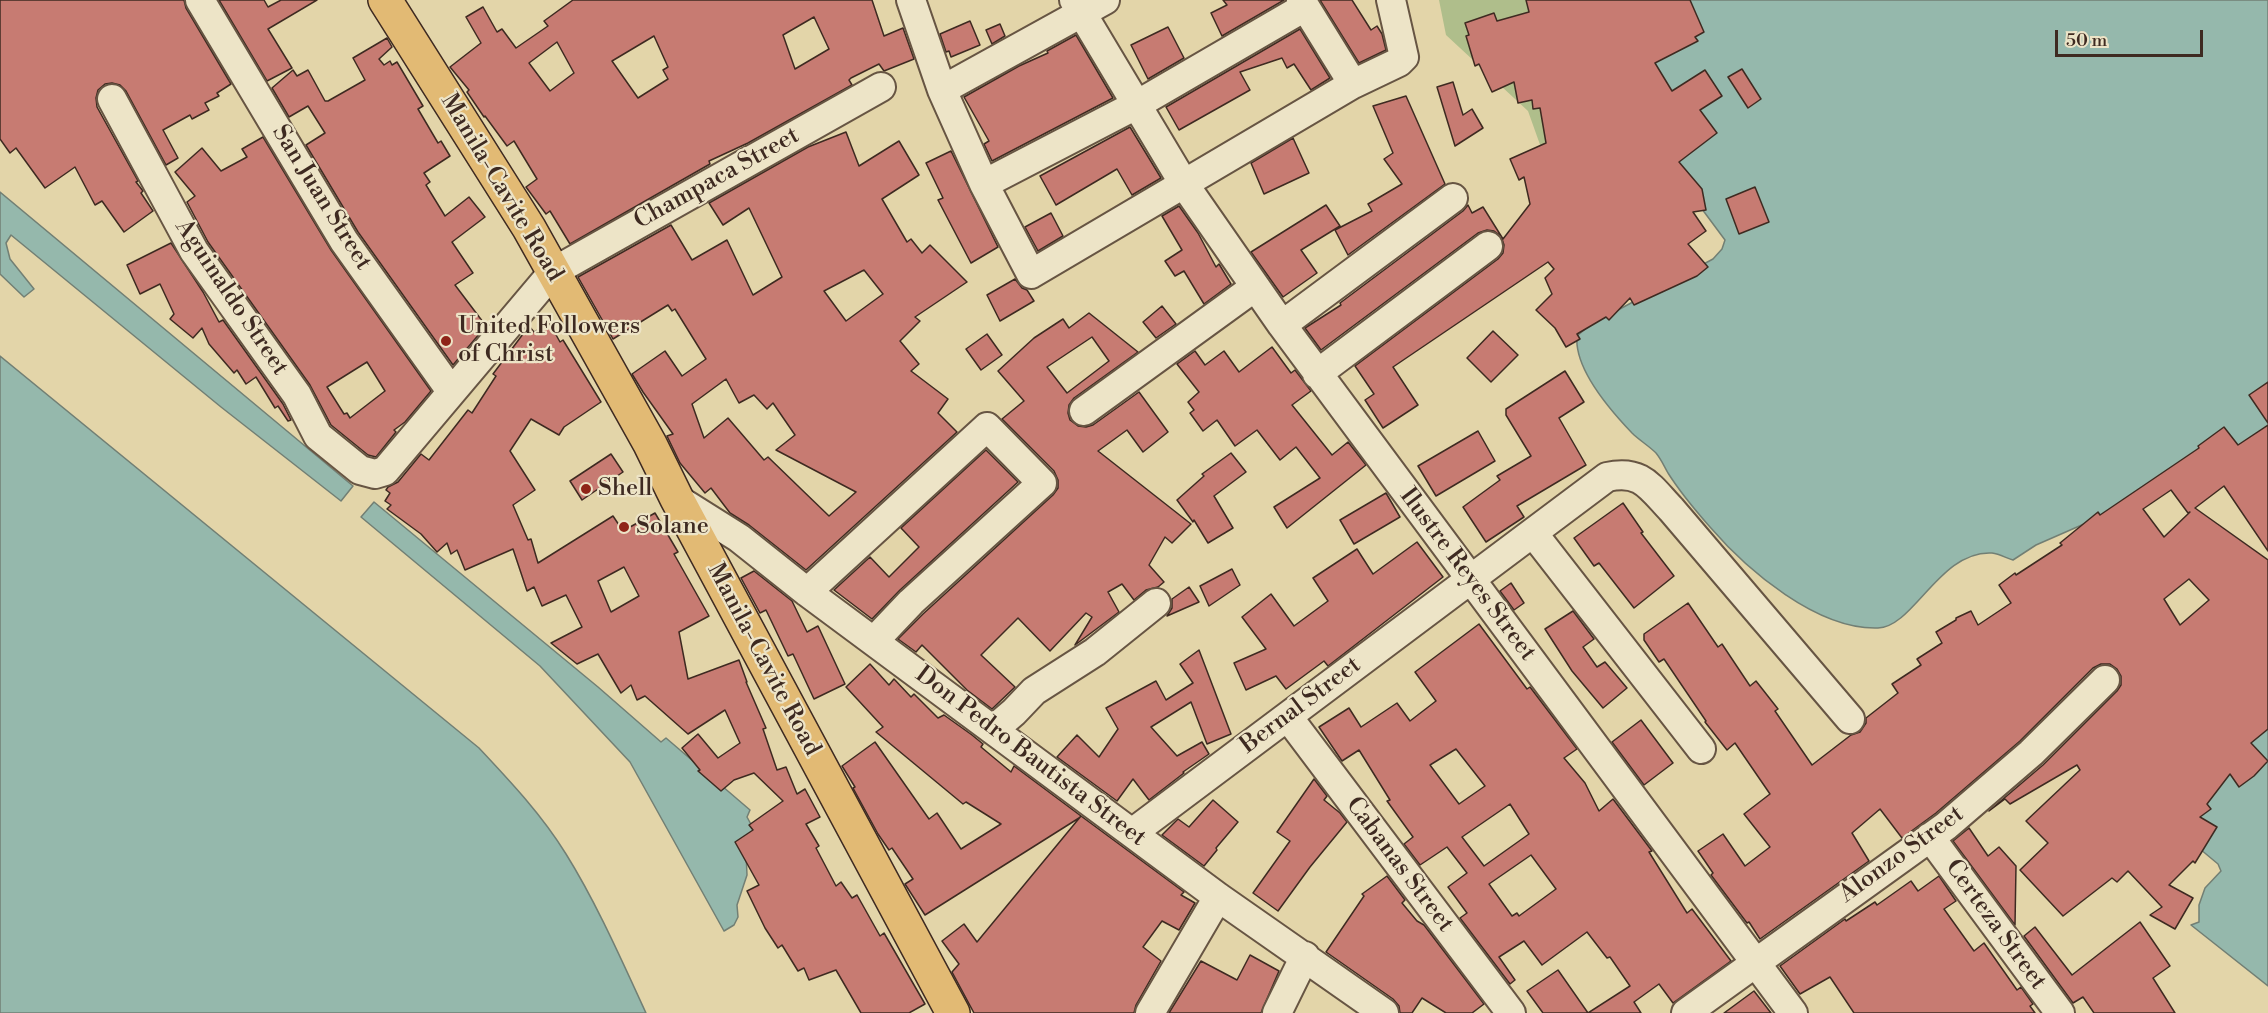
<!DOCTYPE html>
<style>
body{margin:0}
#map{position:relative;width:2268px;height:1013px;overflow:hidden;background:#e3d5a9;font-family:"Libre Bodoni",serif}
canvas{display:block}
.scale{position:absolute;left:2055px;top:30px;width:148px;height:27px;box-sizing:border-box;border:3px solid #3e2a21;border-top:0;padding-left:8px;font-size:18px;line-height:21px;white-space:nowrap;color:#3e2a21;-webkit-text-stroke:4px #ede4c7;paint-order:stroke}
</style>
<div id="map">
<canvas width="2268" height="1013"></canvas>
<div class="scale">50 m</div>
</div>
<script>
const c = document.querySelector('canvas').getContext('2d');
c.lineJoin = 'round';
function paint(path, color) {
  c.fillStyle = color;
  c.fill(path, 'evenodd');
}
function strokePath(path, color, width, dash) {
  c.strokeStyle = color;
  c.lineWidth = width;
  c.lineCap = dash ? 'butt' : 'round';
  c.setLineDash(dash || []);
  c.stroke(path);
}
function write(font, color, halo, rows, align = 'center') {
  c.font = font + ' "Libre Bodoni",serif';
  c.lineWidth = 4.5;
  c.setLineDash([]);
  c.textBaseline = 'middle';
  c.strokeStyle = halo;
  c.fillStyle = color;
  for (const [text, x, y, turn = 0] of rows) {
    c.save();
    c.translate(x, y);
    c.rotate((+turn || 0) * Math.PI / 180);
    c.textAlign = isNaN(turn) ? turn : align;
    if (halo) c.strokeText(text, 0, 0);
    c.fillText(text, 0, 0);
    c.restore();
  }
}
paint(new Path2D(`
 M1439,0H1551L1559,198L1528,111L1446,35Z`), '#afbe8b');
const water = new Path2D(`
 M1669,0H2268V427L2245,442L2100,517L2036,545L2013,560C2006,558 2000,554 1992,553C1940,550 1914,627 1878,628C1817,630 1747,570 1710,527C1695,510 1680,492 1668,473C1664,466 1661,459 1656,453C1649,446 1639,440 1632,433C1610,410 1574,368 1577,336L1590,325L1713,259L1722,249L1725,240L1696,201L1645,97Z
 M0,192L353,486L341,501L221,407L11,235L6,243L10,259L34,289L24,297L0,274Z
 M0,356L479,748C510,781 542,815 566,854C596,902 622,961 646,1013H0Z
 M374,502L598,687L661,742L666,738L750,810L747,817L753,828L754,837L746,853L747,875L737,905L738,917L734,925L724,931L630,762L540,666L361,517Z
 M2268,674V986L2191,925L2199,922V905L2205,888L2221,871L2218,864L2200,849L2199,809L2242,752Z`);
paint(water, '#95b8ac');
strokePath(water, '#727f74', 1.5);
const building = new Path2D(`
 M0,0H184L186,8L231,84L217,93L219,96L205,103L209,110L192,119L190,115L163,130L178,158L166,165L126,91L120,85L112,83L105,84L98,90L96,98L97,107L138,181L136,182L143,191L141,193L153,211L124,232L102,201L95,205L75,167L45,188L16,148L10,153L0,139Z
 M219,0H264L268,7L281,0H317L268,29L292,68L267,81Z
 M573,0H872L884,36L903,28L914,59L884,71L879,64L851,78L849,80L852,85L748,143L709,161L710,164L570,244L550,211L546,214L526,187L537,179L514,141L507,146L485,116L484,117L467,92L469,90L450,67L481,43L466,17L483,7L497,32L502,29L516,48L548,26L544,21ZM814,17L829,49L795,69L783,35ZM654,36L668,67L663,70L668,79L638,98L612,61ZM557,42L574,73L550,91L529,63Z
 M1223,0H1284L1222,36L1211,13L1227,5Z
 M1320,0H1352L1371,30L1377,26L1382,34L1386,50L1359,63Z
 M1526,0H1690L1704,32L1695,37L1698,41L1655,63L1672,91L1705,70L1722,96L1700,110L1717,133L1679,162L1702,189L1706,210L1693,212L1706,231L1688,244L1708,267L1697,276L1634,305L1630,298L1609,320L1606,317L1577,334L1580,339L1566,347L1555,328L1536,310L1552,294L1545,278L1554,269L1548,262L1393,367L1418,405L1383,428L1365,400L1374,394L1355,366L1498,259L1503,253L1504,245L1501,236L1494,231L1487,230L1478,233L1321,350L1305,328L1341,305L1340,303L1463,211L1468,205L1472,213L1483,207L1503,239L1530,204L1524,177L1519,180L1510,159L1546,143L1540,108L1533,109L1532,100L1518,103L1514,82L1492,92L1479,64L1475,66L1466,36L1469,35L1465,23L1494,13L1497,21L1529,12Z
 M970,21L980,45L951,57L949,51L946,52L940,34Z
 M1000,24L1005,36L992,44L986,30Z
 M1168,27L1184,58L1148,79L1131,45Z
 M1300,29L1330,78L1311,90L1294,64L1287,68L1282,58L1240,72L1250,90L1179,130L1166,107Z
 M1076,35L1113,98L992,161L984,144L989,141L964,97L1019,66L1048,53L1047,51Z
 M387,38L392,47L379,59L384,65L390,61L392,65L397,62L423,106L418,109L438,143L441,141L450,156L424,173L430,182L426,185L445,216L469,197L485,217L452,242L473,273L455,285L486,326L453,365L358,232L306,145L325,133L308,106L289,117L272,88L293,70L297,76L308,70L325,101H328L365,80L353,58Z
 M1742,69L1761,99L1748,108L1728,77Z
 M1453,82L1463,115L1472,109L1483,128L1455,146L1437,87Z
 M1406,96L1445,184L1348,255L1335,230L1372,211L1368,204L1402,184L1384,159L1393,153L1373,106Z
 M1130,127L1161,178L1132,195L1117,169L1056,205L1040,176Z
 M846,132L859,166L899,141L919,175L882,199L907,242L911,239L922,253L930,245L967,282L915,317L920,321L900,341L919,364L911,371L948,399L938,413L957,432L806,570L749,525L730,513L711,488L705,493L680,463L667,436L673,434L643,392L632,374L665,351L682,376L706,359L675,309L672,311L668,305L613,339L578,277L671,225L692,260L727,240L753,295L782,277L749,208L723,225L709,203L808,147ZM864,270L883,294L846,321L824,291ZM726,379L739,403L754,395L767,409L773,403L795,435L776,450L856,492L829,516L768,457L764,460L728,418L704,438L692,404Z
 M263,137L331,250L431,391L405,422L394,430L396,432L376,457L368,455L331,425L310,385L208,242L187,202L195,196L175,172L202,148L221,171L247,157L242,149ZM367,362L385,391L350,418L347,413L344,414L327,387Z
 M1293,138L1309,173L1264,194L1251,163Z
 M951,151L998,247L971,263L938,200L943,198L926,163Z
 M1755,187L1769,222L1739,234L1726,199Z
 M1326,205L1340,226L1301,250L1317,273L1283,297L1251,252Z
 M1179,206L1198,233L1216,267L1219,264L1231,284L1204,304L1184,271L1175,276L1165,261L1182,250L1162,216Z
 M1051,213L1063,236L1038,251L1025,227Z
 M171,243L203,292L219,322L223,320L283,404L291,420L288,421L278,406L275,408L256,377L246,384L237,370L234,373L209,344L202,328L193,338L170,319L174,314L160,284L140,294L127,265Z
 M1015,279L1022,288L1027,290L1034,301L1000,321L987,295Z
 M1162,306L1176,324L1156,338L1143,322Z
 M1089,313L1138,352L1074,398L1069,405L1068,413L1070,420L1078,426L1086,427L1093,425L1139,392L1168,432L1143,452L1127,430L1098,451L1191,524L1172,543L1165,537L1149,565L1164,582L1158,587L1146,590L1134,600L1122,584L1108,592L1119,612L1075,645L1092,617L1086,613L1050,651L1018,618L981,655L1015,687L992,709L967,690L922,645L916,652L898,639L923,614L1053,495L1058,488V480L1054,471L1002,419L1024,401L998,371L1034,338L1063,319L1069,328ZM1092,337L1109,361L1067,393L1047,367Z
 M550,324L560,342L563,340L601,402L564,427L559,435L531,419L510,451L535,490L513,505L528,540L531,539L538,563L613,516L623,531L655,513L678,552L674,554L709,616L679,632L688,679L739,660L747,682H746L766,728L763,729L777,770L786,767L797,794L805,789L820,817L806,824L819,846L816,848L836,886L841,882L852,898L857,895L880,936L884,933L925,1004L909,1013H861L836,970L809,980L804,968L798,971L782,945L778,948L765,928L747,891L759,885L735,842L753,830L749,825L783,801L754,773L734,780L721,791L698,771L700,770L682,748L698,734L718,758L740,743L725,710L688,734L645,696L637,700L631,685L621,693L598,654L577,664L551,643L582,627L566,595L542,606L534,587L527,591L513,549L465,570L457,550L451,554L447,543L437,552L421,534L387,509L391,505L385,501L390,493L386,490L388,487L398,482L421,454L429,460L468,410L472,413L496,376L493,374L529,326L534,332ZM624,567L639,596L611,612L598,581Z
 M1493,331L1518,355L1491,382L1467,358Z
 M987,334L1002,355L981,370L966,349Z
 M1272,347L1291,373L1295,370L1311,391L1292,405L1332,455L1348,442L1366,465L1287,528L1274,507L1320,478L1296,447L1280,460L1257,430L1235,446L1217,420L1203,431L1190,413L1194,410L1188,402L1199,392L1177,364L1195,351L1205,365L1224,351L1239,372Z
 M1565,371L1584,402L1559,418L1586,465L1517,506L1524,517L1486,542L1463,507L1500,480L1497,476L1531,456L1506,415V409Z
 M2268,382V423L2249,395Z
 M2268,425V551L2224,486L2195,508L2268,560V729L2251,743L2268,761L2254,776L2239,787L2230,774L2207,804L2211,809L2200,817L2217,827L2195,863L2193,861L2169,885L2193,898L2175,929L2150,915L2162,907L2128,871L2117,882L2112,878L2063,916L2020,870L2048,843L2026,821L2080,770L2077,765L2010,804L2005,799L1989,811L2043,765L2117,691L2121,685V676L2117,669L2110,664H2101L2093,668L2020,741L1936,813L1902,838L1880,809L1852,833L1869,861L1760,939L1749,922L1747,923L1711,875L1713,873L1698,851L1723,834L1745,866L1770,847L1744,814L1770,794L1735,743L1727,750L1705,722L1706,721L1664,659L1659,662L1644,640V634L1688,603L1718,647L1722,644L1750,686L1756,681L1778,709L1775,711L1812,765L1851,735L1860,732L1866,723V718L1898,693L1892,684L1921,665L1917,659L1942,643L1936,632L1956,620V618L1971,611L1978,625L2011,603L1999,585L2015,573L2016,575L2062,545L2060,543L2098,512L2100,515L2199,448L2198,446L2224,427L2238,445ZM2171,490L2188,513L2190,512L2164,537L2143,509ZM2189,579L2209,600L2180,625L2164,599Z
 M1478,431L1495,461L1436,496L1418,466Z
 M986,450L1018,482L900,590L872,619L834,590L870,557L889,577L919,547L901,528Z
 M1231,453L1246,472L1214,496L1233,528L1208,543L1194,520L1193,522L1177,500L1204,476L1202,474Z
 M611,454L623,472L582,500L570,481Z
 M1386,493L1400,517L1354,544L1340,520Z
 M1623,503L1643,532L1641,533L1674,576L1634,608L1599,563L1594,566L1574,538Z
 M1417,542L1443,577L1328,666L1324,661L1286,689L1276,676L1246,690L1234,663L1266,649L1242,617L1271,594L1294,626L1328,601L1313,578L1357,549L1373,574Z
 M1232,569L1240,585L1209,606L1200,586Z
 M754,571L792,601L807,632L818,626L845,684L814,699L793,654L788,656L766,610L760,613L741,578Z
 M1511,583L1524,603L1514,610L1500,591Z
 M1189,587L1199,602L1167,616L1172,608V599Z
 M1573,611L1594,639L1583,647L1597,667L1605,662L1627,688L1603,708L1572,671L1545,629Z
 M1479,624L1527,689L1530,687L1577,749L1564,758L1585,783L1599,811L1613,799L1652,851L1649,852L1687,913L1692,909L1731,961L1673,1003L1659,984L1634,1002L1641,1013H1543L1527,991L1558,970L1588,1013L1630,986L1610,957L1607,958L1587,932L1542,965L1524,941L1499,957L1515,980L1510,984L1460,918L1467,913L1448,887L1467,873L1447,847L1420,865L1404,844L1413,837L1387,801L1390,800L1359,750L1342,761L1319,727L1349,708L1361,727L1397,703L1410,721L1436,701L1415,672ZM1456,749L1485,786L1459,804L1430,765ZM1510,804L1529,834L1484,866L1462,837ZM1531,855L1556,889L1519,916L1517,913L1512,916L1489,884Z
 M1199,650L1231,734L1207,744L1191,702L1151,727L1177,756L1202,742L1209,754L1183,772L1184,773L1149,800L1133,779L1117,801L1057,757L1077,735L1099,757L1118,729L1106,708L1156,681L1166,700L1193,683L1180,664Z
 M870,664L889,685L894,679L911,697L914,694L938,718L944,715L972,735L983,744L981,747L1011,772L1014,766L1081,816L1079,818L925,915L905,884L913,879L892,848L889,850L878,834L853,788L855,787L842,766L875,742L929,819L937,813L961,849L1001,824L966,802L963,804L876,732L883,727L846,687Z
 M1641,720L1673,763L1644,785L1612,742Z
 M1314,779L1327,796L1324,800L1340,813L1347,822L1310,867L1278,911L1253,893L1290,841L1277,832Z
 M1213,800L1238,822L1216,848L1217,850L1204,866L1162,835L1178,819L1189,827Z
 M1081,816L1184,892L1181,895L1195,903L1179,930L1162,921L1143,947L1161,961L1136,1005L1134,1013H974L952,972L959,964L942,941L964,924L977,942Z
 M1969,828L1988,856L1999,847L2016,866L2015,925L1953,841Z
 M1387,876L1405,900L1402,903L1417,921L1424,925L1484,1004L1472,1013H1446L1422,998L1412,1013H1400L1399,1006L1393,999L1326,952L1364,896L1362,894Z
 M1939,876L1956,901L1944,909L1974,951L1984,943L2017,990L2021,987L2033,1004L2030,1006L2035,1013H1854L1830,977L1800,994L1780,966L1845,919L1846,921L1875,902L1877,905L1911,881L1918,891Z
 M2140,922L2170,966L2153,978L2175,1013H2094L2083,997L2073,1003L2024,936L2035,927L2072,975Z
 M1250,955L1279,971L1261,1013H1169L1201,961L1237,980Z
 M1754,991L1771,1013H1724Z`);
paint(building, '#c77b72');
strokePath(building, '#3e2a21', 1.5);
const minor = new Path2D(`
 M200,0L344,241L451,391
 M911,0L942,90L984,184L1031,274L1353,84L1399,62L1404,57L1391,0
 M1074,0L1184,184L1282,325L1793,1013
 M1301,0L1353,84
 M942,90L1105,0
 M112,99L194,251L297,395L318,436L360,470L375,474L385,471L553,272L881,87
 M984,184L1138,104L1305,7
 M1282,325L1453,198
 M1317,374L1488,246
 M1084,411L1255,287
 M677,499L739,538L807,592L1218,897L1384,1013
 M1533,533L1701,749
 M807,592L987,427L1042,483L911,602L874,641
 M1288,717L1511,1013
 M993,730L1014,712L1034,691L1095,652L1156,603
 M1132,833L1607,477C1641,469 1650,487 1671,509L1850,719
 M1930,837L2060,1013
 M1150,1013L1218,897
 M1277,1013L1305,956
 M1686,1013L1946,826L2031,753L2105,680`);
const major = new Path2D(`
 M385,0L529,228L650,444L677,499L953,1013`);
strokePath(minor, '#675543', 32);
strokePath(major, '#3e2a21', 36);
strokePath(minor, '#ede4c7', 28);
strokePath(major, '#e2ba74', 33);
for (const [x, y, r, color] of [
 [446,341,6,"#8f2418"],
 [586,489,6,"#8f2418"],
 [624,527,6,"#8f2418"]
]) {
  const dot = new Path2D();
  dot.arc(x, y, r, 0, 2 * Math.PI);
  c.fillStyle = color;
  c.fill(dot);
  strokePath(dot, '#ede4c7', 2);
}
write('24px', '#3e2a21', '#ede4c7', [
 ["Champaca Street",717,179,-29],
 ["Manila-Cavite Road",501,188,59],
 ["San Juan Street",321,198,58],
 ["Aguinaldo Street",231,298,56],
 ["Ilustre Reyes Street",1467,575,53],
 ["Manila-Cavite Road",763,660,62],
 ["Bernal Street",1301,706,-37],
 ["Don Pedro Bautista Street",1030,757,37],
 ["Alonzo Street",1902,855,-36],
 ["Cabanas Street",1399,865,53],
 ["Certeza Street",1995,925,54]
]);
write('24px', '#3e2a21', '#ede4c7', [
 ["United Followers",458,327],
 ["of Christ",458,355],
 ["Shell",598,489],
 ["Solane",636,527]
], 'left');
</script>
